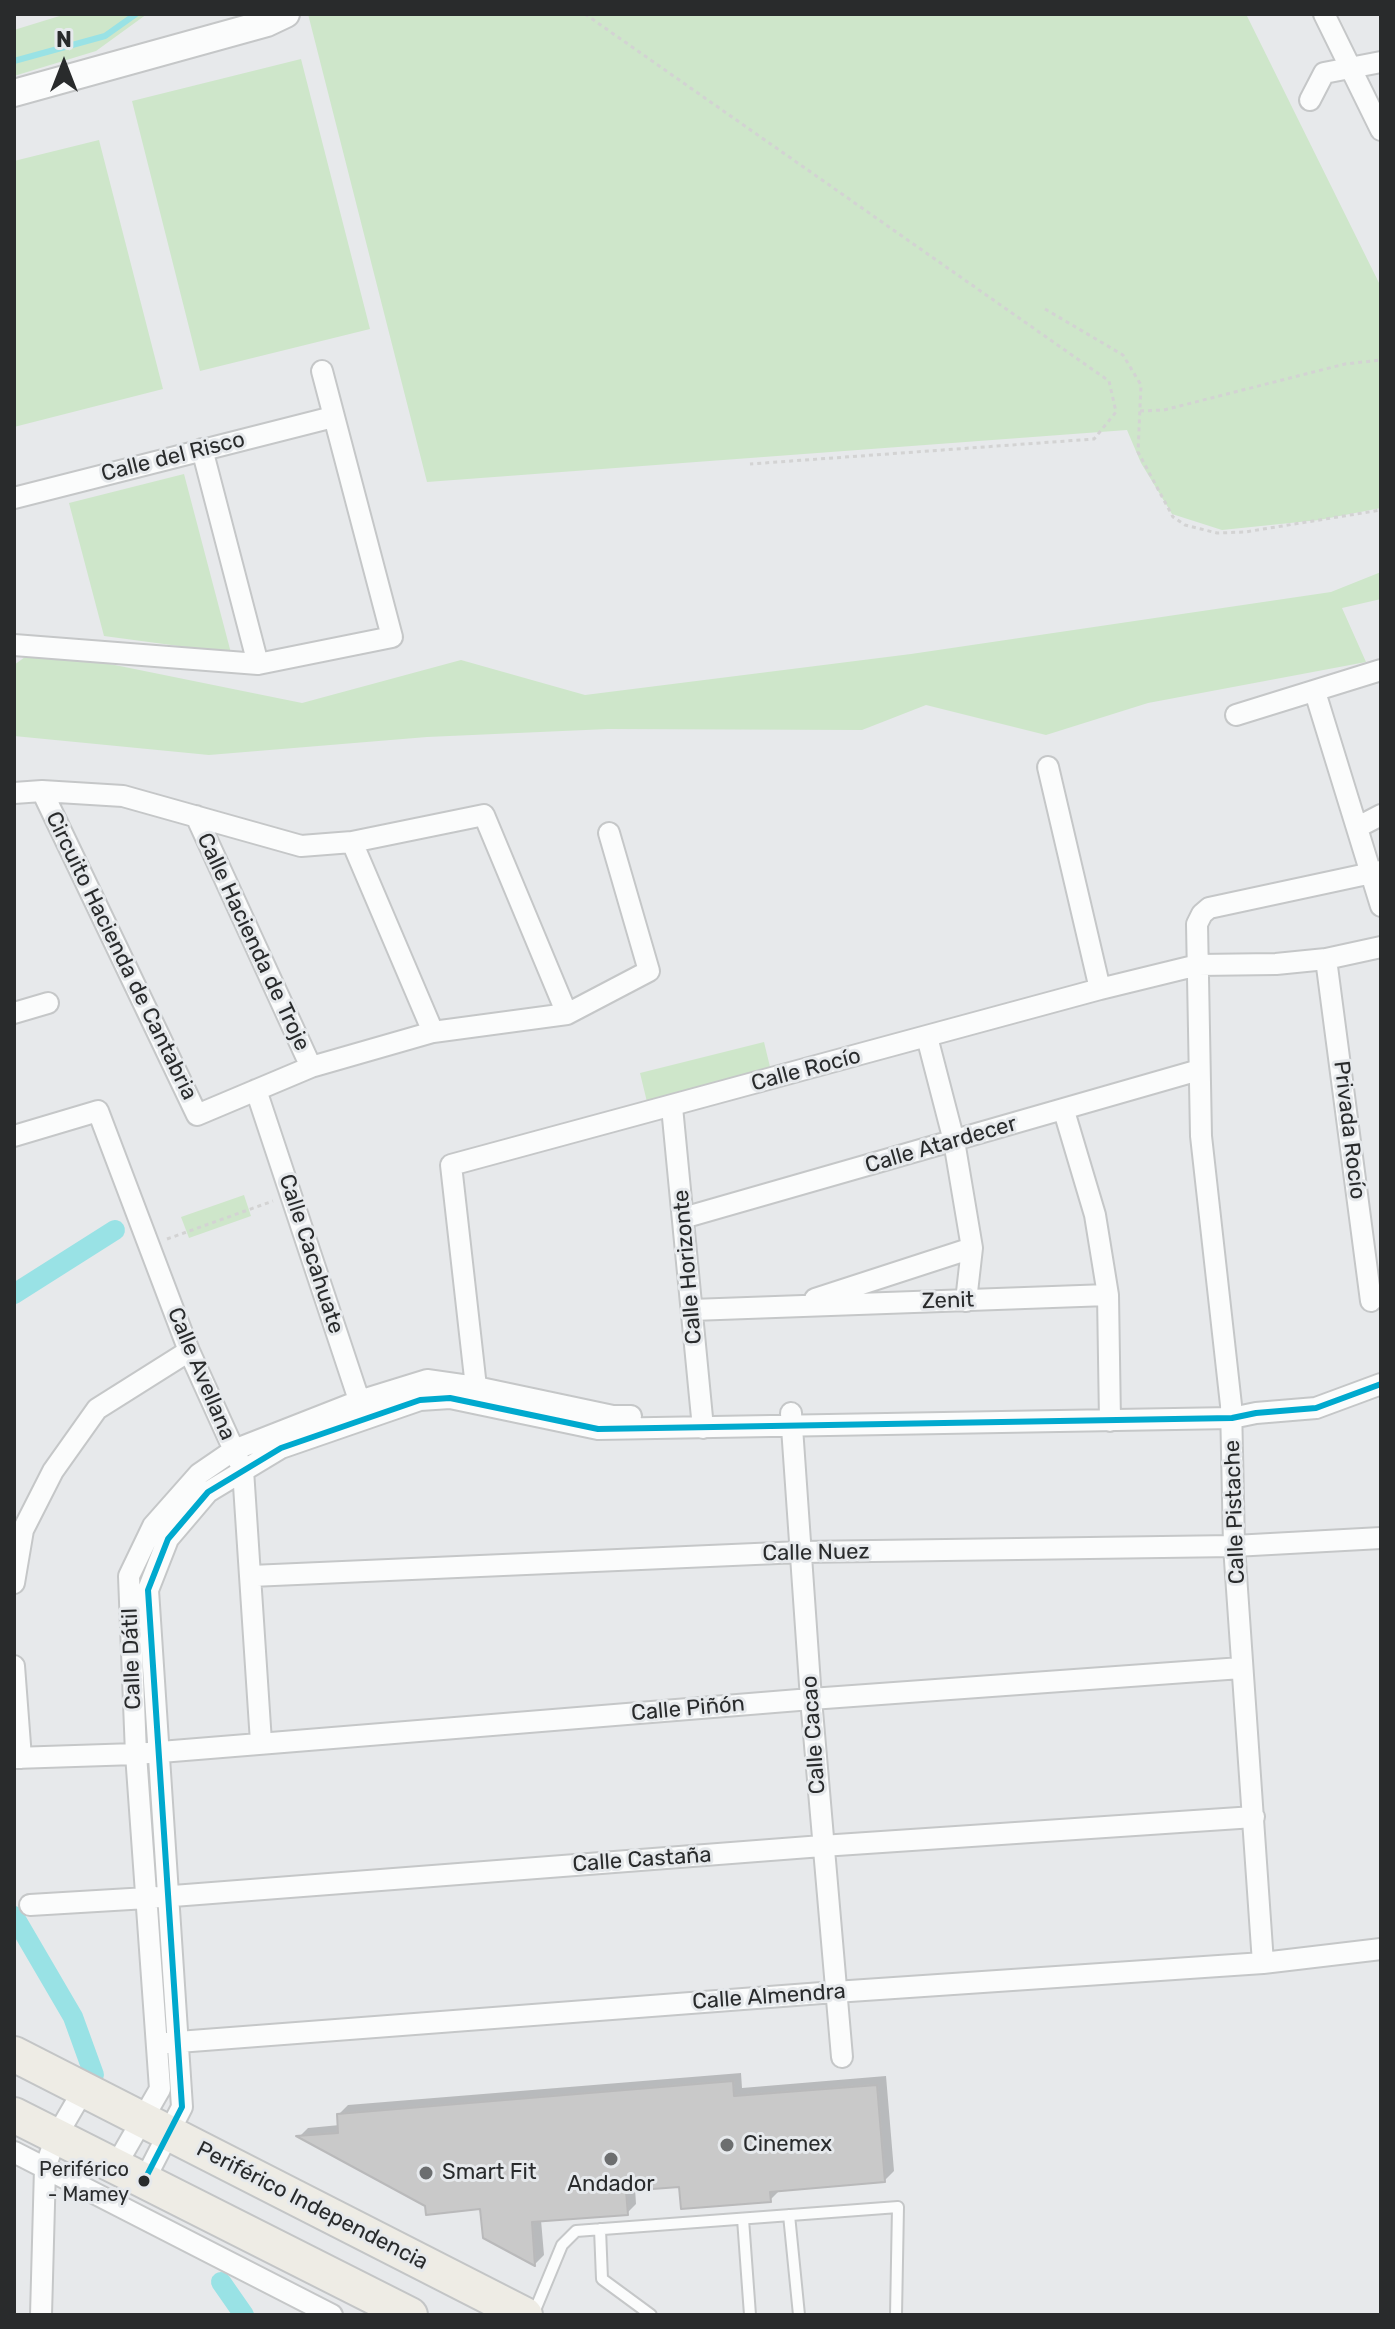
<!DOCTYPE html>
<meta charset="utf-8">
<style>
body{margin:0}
#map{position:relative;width:1395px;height:2329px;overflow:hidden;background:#e7e9eb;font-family:Rubik,sans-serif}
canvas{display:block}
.frame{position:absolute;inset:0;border:16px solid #292b2c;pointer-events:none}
.north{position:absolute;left:24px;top:24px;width:80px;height:80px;-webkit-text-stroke:6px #e6e9ec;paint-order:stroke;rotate:0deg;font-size:22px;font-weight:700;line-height:32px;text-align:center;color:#292b2c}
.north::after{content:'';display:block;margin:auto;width:28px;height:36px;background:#292b2c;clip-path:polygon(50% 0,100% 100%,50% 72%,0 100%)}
</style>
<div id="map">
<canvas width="1395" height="2329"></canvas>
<div class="frame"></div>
<div class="north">N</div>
</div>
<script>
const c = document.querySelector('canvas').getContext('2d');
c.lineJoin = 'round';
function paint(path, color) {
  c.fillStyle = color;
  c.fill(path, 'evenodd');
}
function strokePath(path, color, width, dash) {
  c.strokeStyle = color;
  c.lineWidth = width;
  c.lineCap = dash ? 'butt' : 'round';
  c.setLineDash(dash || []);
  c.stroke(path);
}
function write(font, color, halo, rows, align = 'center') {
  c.font = font + ' Rubik,sans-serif';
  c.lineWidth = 6;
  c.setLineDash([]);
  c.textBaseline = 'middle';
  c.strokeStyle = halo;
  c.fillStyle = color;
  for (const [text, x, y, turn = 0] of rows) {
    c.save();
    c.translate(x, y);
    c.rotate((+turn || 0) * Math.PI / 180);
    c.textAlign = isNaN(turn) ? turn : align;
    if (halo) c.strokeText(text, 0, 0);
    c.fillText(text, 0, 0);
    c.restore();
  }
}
paint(new Path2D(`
 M66,14H147L96,51L14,76V30Z
 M308,14H1246L1381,287V508L1319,520L1222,530L1172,514L1141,463L1127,430L427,482Z
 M301,59L370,329L200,371L132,101Z
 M99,140L163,389L14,427V161Z
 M184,474L231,653L104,636L69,503Z
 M1381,572V599L1342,608L1366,662L1148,703L1046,735L926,705L862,730L608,729L427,737L209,755L14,736V665L36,649L302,703L461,660L585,695L911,654L1331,592Z
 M764,1042L771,1071L647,1102L640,1073Z
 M244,1195L251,1216L189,1238L181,1217Z`), '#cee6ca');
paint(new Path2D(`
 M741,2073L742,2088L886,2076L894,2171L885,2180L779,2191L770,2200L681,2185L635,2188L636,2204L627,2213L541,2220L544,2255L535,2264L485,2236L482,2207L427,2204L300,2136L308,2128L340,2125L339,2114L348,2105Z`), '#0003');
strokePath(new Path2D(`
 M14,61L105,36L136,14`), '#99e2e5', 6);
strokePath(new Path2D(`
 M14,1294L115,1230
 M14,1916L73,2017L94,2075
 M221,2282L244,2315`), '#99e2e5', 20);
const building = new Path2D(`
 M733,2081L734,2096L877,2085L885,2182L770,2192L771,2202L681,2209L679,2187L626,2191L628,2215L532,2222L535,2266L483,2238L480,2209L426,2215L425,2206L296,2136L338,2133L337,2114Z`);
paint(building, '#c9c9c9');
strokePath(building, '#b9b9ba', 2);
const service = new Path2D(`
 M789,2215L799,2315
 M743,2219L750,2315
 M600,2229L602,2279L651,2315
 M533,2315L562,2245L576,2231L898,2207L896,2315`);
const minor = new Path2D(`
 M1324,14L1381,130
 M1310,100L1324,73L1381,62
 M202,449L258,664
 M14,498L333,417
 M14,645L258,664L392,637L322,371
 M1315,692L1381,906
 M1236,715L1381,670
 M1048,767L1100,989
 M42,791L197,1115L311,1067L433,1032L567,1014L649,971L609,833
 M14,793L42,791L123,796L301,846L352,842L484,815L567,1014
 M196,816L311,1067
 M1358,827L1381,815
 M352,842L433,1032
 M1326,959L1371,1301
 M14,1013L48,1003
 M927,1037L954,1141L972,1248L966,1301
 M256,1090L363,1412
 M672,1107L703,1428
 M1064,1111L1095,1215L1108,1295L1110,1421
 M14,1136L98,1111L189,1351L243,1470L261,1742
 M683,1218L1199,1070
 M815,1299L972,1248
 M692,1310L1108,1295
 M476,1387L451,1165L1100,989L1198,965L1276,964L1326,959L1381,947
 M791,1413L811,1699L842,2057
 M251,1576L801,1552L1234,1546L1381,1538
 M14,1583L23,1530L53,1471L97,1409L189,1351
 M14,1666L21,1758
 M14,1758L136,1754L811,1699L1241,1668
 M30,1905L147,1898L822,1846L1254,1817
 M1263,1963L1234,1546L1231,1405L1201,1136L1197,924L1202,914L1209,908L1381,871
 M165,2043L835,1992L1263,1963L1381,1949
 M14,2152L332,2315
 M115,2167L160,2089L136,1754L129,1576L153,1526L199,1474L234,1450L359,1401L427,1380L476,1387L613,1416H631
 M144,2181L182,2107L148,1590L168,1539L208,1492L281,1448L420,1400L450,1398L598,1429L1232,1418L1256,1413L1316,1408L1381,1384
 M41,2315L45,2168L56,2137L84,2089`);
const tertiary = new Path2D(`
 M14,93L267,23L286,14`);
const trunk = new Path2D(`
 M14,2054L525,2315
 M14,2115L410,2315`);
strokePath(service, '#c5c7c8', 14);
strokePath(minor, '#c5c7c8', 24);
strokePath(tertiary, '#c5c7c8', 30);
strokePath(trunk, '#c3c5c6', 38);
strokePath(new Path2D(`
 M585,14L1109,381L1116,412L1094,439L750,464
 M1045,309L1123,355L1141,385L1138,452L1173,517L1185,525L1217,533L1245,532L1381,510
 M1140,411L1164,410L1345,364L1381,360
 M167,1239L273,1201`), '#d3d3d3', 3, [4, 4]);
strokePath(service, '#fbfcfc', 10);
strokePath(minor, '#fbfcfc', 20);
strokePath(tertiary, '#fbfcfc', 26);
strokePath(trunk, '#eeece5', 34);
strokePath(new Path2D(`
 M144,2181L182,2107L148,1590L168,1539L208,1492L281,1448L420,1400L450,1398L598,1429L1232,1418L1256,1413L1316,1408L1381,1384`), '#00a9ce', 6);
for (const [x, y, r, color] of [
 [727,2145,8,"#6c6e6f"],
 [611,2159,8,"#6c6e6f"],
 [426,2173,8,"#6c6e6f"],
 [144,2181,7,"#292b2c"]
]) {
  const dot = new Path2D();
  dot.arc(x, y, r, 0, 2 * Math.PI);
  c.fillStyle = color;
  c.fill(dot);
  strokePath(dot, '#e6e9ec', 3);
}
write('20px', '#292b2c', '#e6e9ec', [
 ["Periférico",129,2170],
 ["- Mamey",129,2195]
], 'right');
write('22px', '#292b2c', '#e6e9ec', [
 ["Calle del Risco",173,457,-14],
 ["Calle Hacienda de Troje",253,942,65],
 ["Circuito Hacienda de Cantabria",121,956,64],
 ["Calle Rocío",806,1070,-15],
 ["Privada Rocío",1349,1130,83],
 ["Calle Atardecer",941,1145,-16],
 ["Calle Cacahuate",311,1254,72],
 ["Calle Horizonte",688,1267,-95],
 ["Zenit",948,1301,-2],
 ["Calle Avellana",201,1374,67],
 ["Calle Pistache",1235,1512,-92],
 ["Calle Nuez",816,1553,-1],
 ["Calle Dátil",132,1659,-92],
 ["Calle Piñón",688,1709,-5],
 ["Calle Cacao",814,1735,-94],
 ["Calle Castaña",642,1860,-4],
 ["Calle Almendra",769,1997,-4],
 ["Periférico Independencia",312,2206,27]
]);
write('22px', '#292b2c', '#e6e9ec', [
 ["Cinemex",743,2145],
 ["Smart Fit",442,2173],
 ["Andador",611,2185,"center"]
], 'left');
</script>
